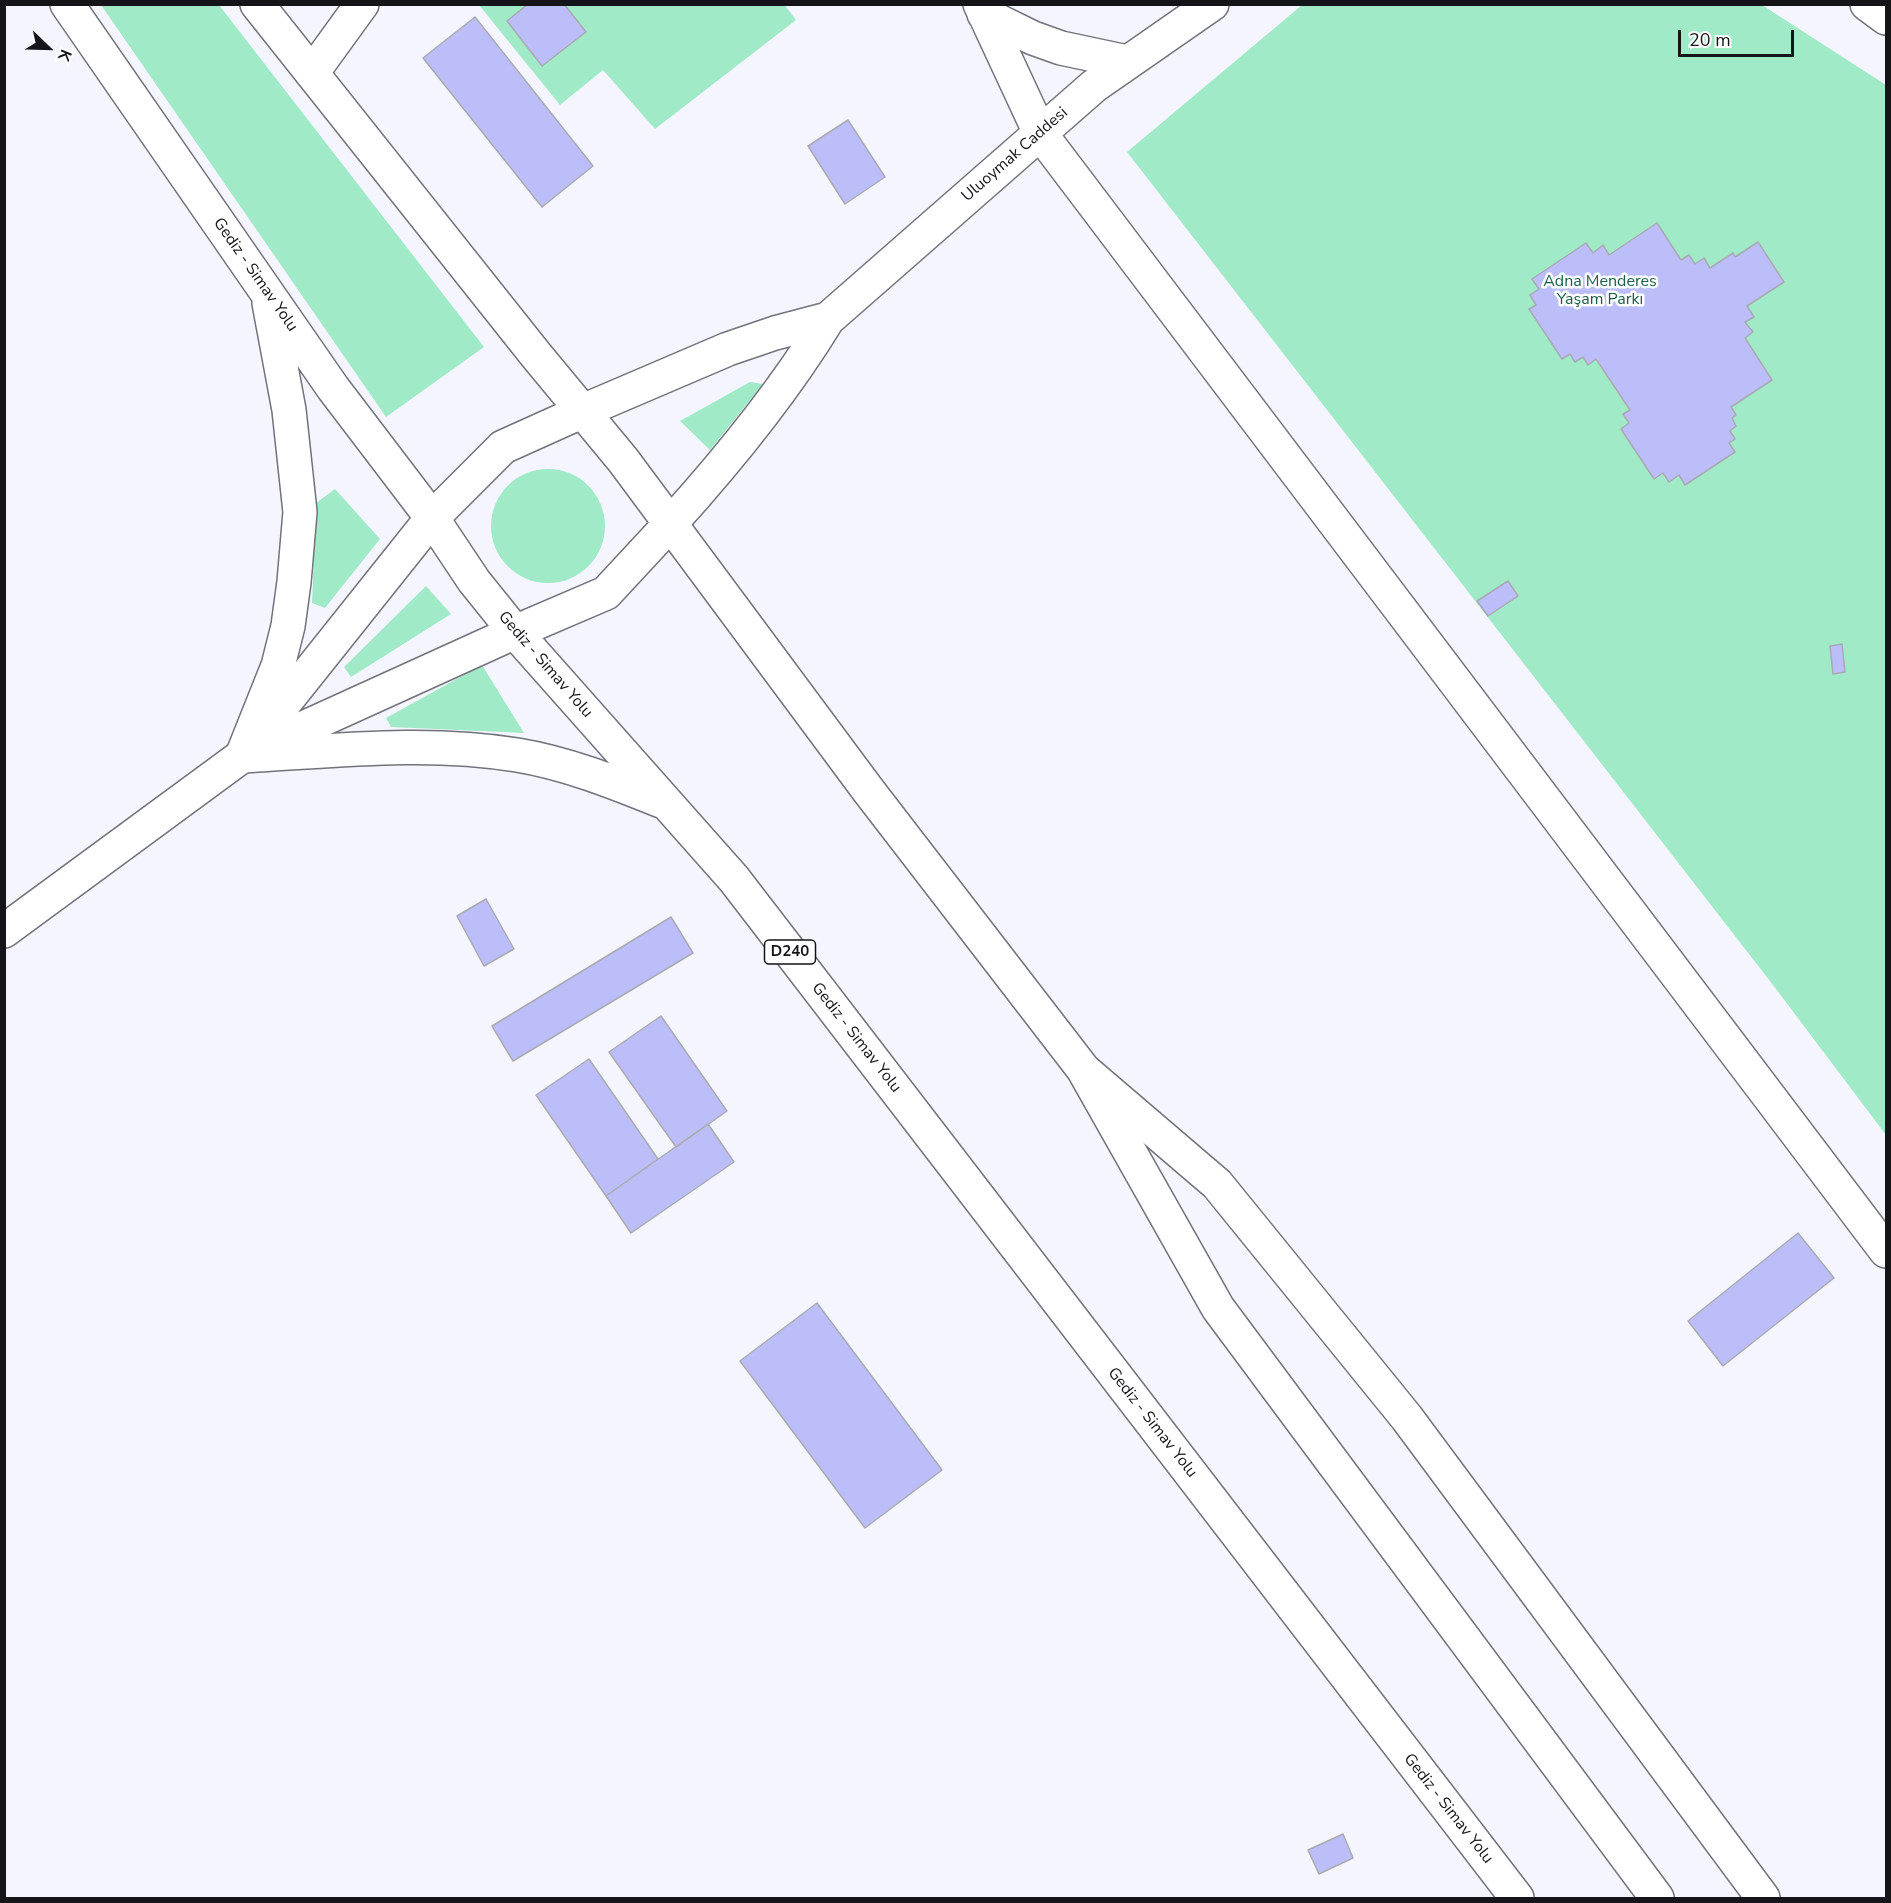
<!DOCTYPE html>
<meta charset="utf-8">
<style>
body{margin:0}
#map{position:relative;width:1891px;height:1903px;overflow:hidden;background:#f5f5ff;font-family:"Nunito Sans",sans-serif}
canvas{display:block}
.frame{position:absolute;inset:0;border:6px solid #151519;pointer-events:none}
.north{position:absolute;left:18px;top:18px;width:60px;height:60px;-webkit-text-stroke:4px #fff;paint-order:stroke;rotate:113deg;font-size:16px;font-weight:700;line-height:24px;text-align:center;color:#151519}
.north::after{content:'';display:block;margin:auto;width:21px;height:27px;background:#151519;clip-path:polygon(50% 0,100% 100%,50% 72%,0 100%)}
.scale{position:absolute;left:1678px;top:30px;width:116px;height:27px;box-sizing:border-box;border:3px solid #151519;border-top:0;padding-left:8px;font-size:18px;line-height:21px;white-space:nowrap;color:#151519;-webkit-text-stroke:4px #fff;paint-order:stroke}
</style>
<div id="map">
<canvas width="1891" height="1903"></canvas>
<div class="frame"></div>
<div class="north">K</div>
<div class="scale">20 m</div>
</div>
<script>
const c = document.querySelector('canvas').getContext('2d');
c.lineJoin = 'round';
function paint(path, color) {
  c.fillStyle = color;
  c.fill(path, 'evenodd');
}
function strokePath(path, color, width, dash) {
  c.strokeStyle = color;
  c.lineWidth = width;
  c.lineCap = dash ? 'butt' : 'round';
  c.setLineDash(dash || []);
  c.stroke(path);
}
function write(font, color, halo, rows, align = 'center') {
  c.font = font + ' "Nunito Sans",sans-serif';
  c.lineWidth = 5;
  c.setLineDash([]);
  c.textBaseline = 'middle';
  c.strokeStyle = halo;
  c.fillStyle = color;
  for (const [text, x, y, turn = 0] of rows) {
    c.save();
    c.translate(x, y);
    c.rotate((+turn || 0) * Math.PI / 180);
    c.textAlign = isNaN(turn) ? turn : align;
    if (halo) c.strokeText(text, 0, 0);
    c.fillText(text, 0, 0);
    c.restore();
  }
}
paint(new Path2D(`
 M784,4L796,20L655,129L603,70L560,105L479,5Z
 M101,5H219L484,347L386,417Z
 M1302,5H1762L1886,85V1135L1773,985L1127,152Z
 M750,382L763,384L710,450L680,421Z
 M491 526a57 57 0 1 1 114 0a57 57 0 1 1-114 0Z
 M335,489L380,539L325,608L312,603L316,503Z
 M426,586L451,614L351,677L344,667Z
 M482,665L524,733L391,727L386,718Z`), '#a0eac8');
const building = new Path2D(`
 M528,4H564L586,32L542,66L507,21Z
 M475,17L593,166L542,207L423,58Z
 M848,120L885,177L845,204L808,146Z
 M1657,223L1681,260L1689,255L1695,264L1704,258L1710,268L1733,253L1735,257L1758,242L1784,282L1747,306L1754,317L1745,322L1753,332L1745,338L1772,380L1731,407L1736,415L1732,418L1736,426L1730,431L1735,439L1729,443L1735,452L1685,485L1679,475L1669,482L1663,473L1654,479L1621,429L1629,423L1623,414L1630,410L1596,359L1588,365L1583,357L1575,362L1570,354L1562,359L1529,309L1536,305L1530,295L1539,289L1532,279L1586,243L1593,253L1603,245L1609,255Z
 M1508,581L1518,596L1488,616L1477,601Z
 M1842,644L1845,672L1833,674L1830,646Z
 M486,899L514,949L484,966L457,916Z
 M671,917L693,953L513,1061L492,1026Z
 M661,1016L727,1111L676,1147L609,1052Z
 M589,1059L658,1159L606,1196L536,1095Z
 M708,1124L734,1162L631,1233L606,1196Z
 M1798,1233L1834,1278L1723,1366L1688,1321Z
 M817,1303L942,1470L865,1528L740,1361Z
 M1343,1834L1353,1858L1319,1874L1308,1850Z`);
paint(building, '#bcbef9');
strokePath(building, '#aaaab3', 1.5);
const minor = new Path2D(`
 M980,4L1040,133L1886,1251
 M1867,4L1886,18
 M984,14L1033,38L1061,48L1127,62
 M312,73L362,4
 M583,411L728,349L775,333L828,319
 M671,523C729,459 783,393 828,319L1094,86L1212,4
 M1086,1072L1217,1184L1407,1418L1763,1898`);
const major = new Path2D(`
 M251,745L432,518L503,447L583,411
 M4,931L242,756L515,632L606,593L671,523`);
const highway = new Path2D(`
 M67,4L333,388L432,518L474,581L515,632L734,879L1517,1898
 M257,4L536,355L623,460L868,790L1083,1069L1218,1308L1657,1898
 M269,303L289,410L300,512L294,582L288,626L278,666L242,756C333,751 426,740 517,755C566,763 614,782 661,801`);
strokePath(minor, '#72727b', 36);
strokePath(major, '#72727b', 36);
strokePath(highway, '#72727b', 36);
strokePath(minor, '#fff', 33);
strokePath(major, '#fff', 33);
strokePath(highway, '#fff', 33);
for (const [x, y, w] of [
 [790,952,51]
]) {
  const box = new Path2D();
  box.roundRect(x - w / 2, y - 12, w, 24, 4.5);
  c.fillStyle = '#fff';
  c.fill(box);
  strokePath(box, '#151519', 1.5);
}
write('bold 15px', '#151519', null, [
 ["D240",790,952]
]);
write('16px', '#151519', '#fff', [
 ["Uluoymak Caddesi",1015,155,-41],
 ["Gediz - Simav Yolu",255,275,55],
 ["Gediz - Simav Yolu",545,665,49],
 ["Gediz - Simav Yolu",856,1038,52],
 ["Gediz - Simav Yolu",1152,1423,52],
 ["Gediz - Simav Yolu",1448,1809,52]
]);
write('16px', '#1a6047', '#fff', [
 ["Adna Menderes",1600,282],
 ["Yaşam Parkı",1600,300]
]);
</script>
